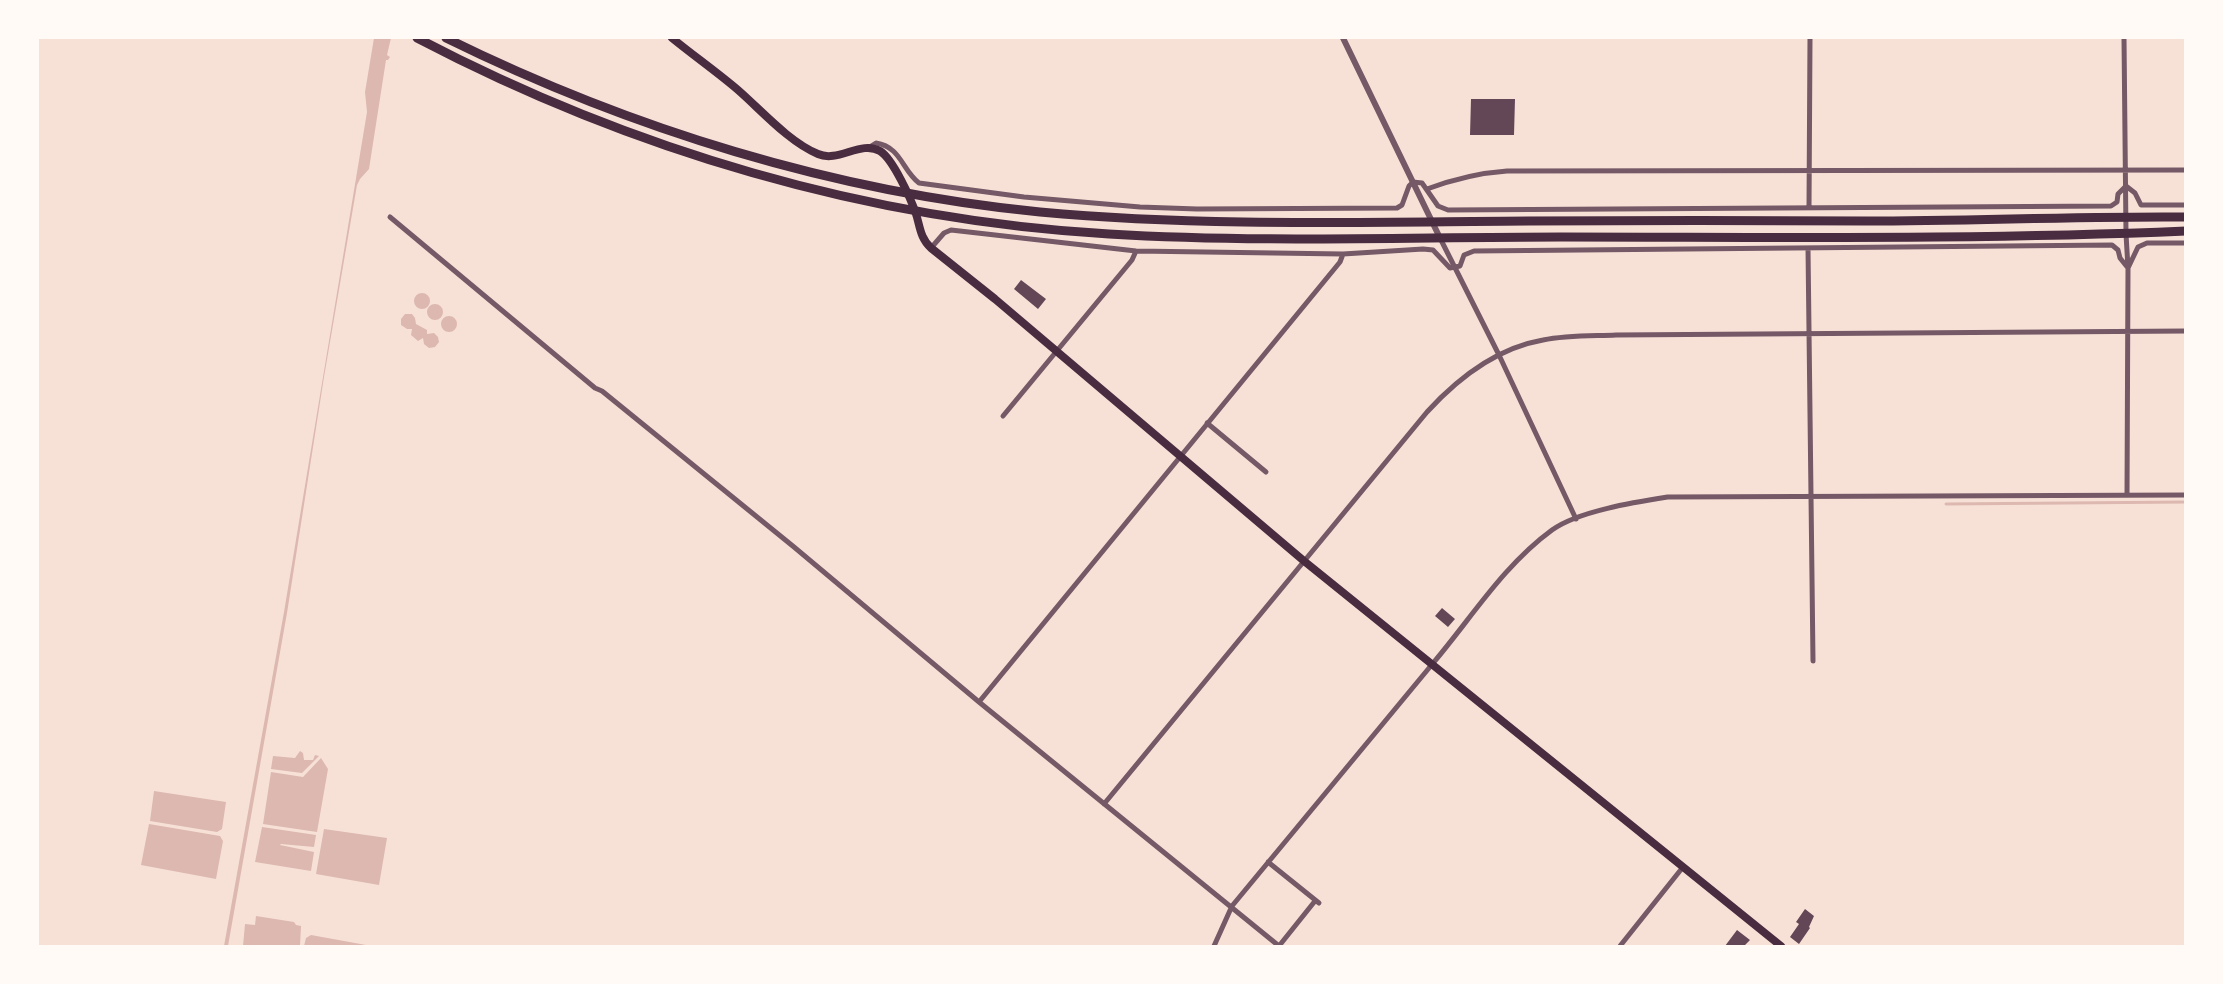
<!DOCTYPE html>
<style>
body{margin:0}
#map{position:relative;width:2223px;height:984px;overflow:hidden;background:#f7e1d7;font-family:Quicksand,sans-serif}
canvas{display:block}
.frame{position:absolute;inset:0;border:39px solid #fffaf5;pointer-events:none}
</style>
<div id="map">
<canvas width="2223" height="984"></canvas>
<div class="frame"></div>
</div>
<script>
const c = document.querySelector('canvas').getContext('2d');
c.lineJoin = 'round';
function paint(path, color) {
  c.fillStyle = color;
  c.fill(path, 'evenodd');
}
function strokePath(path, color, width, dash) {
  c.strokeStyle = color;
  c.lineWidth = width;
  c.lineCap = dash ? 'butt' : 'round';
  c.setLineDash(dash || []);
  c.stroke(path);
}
paint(new Path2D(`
 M374,38H391L387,55L390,57L388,60H386L369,169L360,179L357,185L324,377L287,613L228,946H224L284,612L367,112L365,92Z
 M414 301a8 8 0 1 1 16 0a8 8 0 1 1-16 0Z
 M427 312a8 8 0 1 1 16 0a8 8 0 1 1-16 0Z
 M405,314H412L415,318L416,324L427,330V334L434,333L438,337L439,342L435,347L429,348L424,344L423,338L418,341L411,335L412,329H407L401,325V319Z
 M441 324a8 8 0 1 1 16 0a8 8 0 1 1-16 0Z
 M300,751L303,753L304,760H313L315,755L319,756L302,773L271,769L273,756L295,758Z
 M321,758L328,769L317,832L263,824L271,772L303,777Z
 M154,791L226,802L222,829L217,832L150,821Z
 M149,824L220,836L223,841L216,879L141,865Z
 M262,827L316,835L314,847L281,844L280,845L314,852L311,871L255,862Z
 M324,829L387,838L379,885L316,874Z
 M256,916L294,922L296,925L301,926L300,946H243L245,924L255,925Z
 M311,935L366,945V946H304L306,938Z`), '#dcb8b0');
strokePath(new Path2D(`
 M1946,504L2186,502`), '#dcb8b0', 3);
paint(new Path2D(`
 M1471,99H1515L1514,135H1470Z
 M1021,280L1046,299L1038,309L1014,289Z
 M1442,608L1455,619L1448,627L1435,616Z
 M1805,909L1814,916L1809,927L1810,928L1799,944L1790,937L1799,924L1796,922Z
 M1737,930L1750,940L1744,946H1725Z`), '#644757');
strokePath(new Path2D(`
 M2124,38L2126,234L2128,268L2127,495
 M868,148L876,143C901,147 902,170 919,183L1024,197L1140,207L1197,209L1397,208L1402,205L1409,186L1413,182L1422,183L1438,206L1448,210L2111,206L2117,202L2118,194L2126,186
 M2126,186L2135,193L2141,205H2186
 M1427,189C1454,179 1478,173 1507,171L2186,170
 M1809,207L1810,38
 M390,217L595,388L602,391L794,547L979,702L1279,946
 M1440,238L1499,355L1576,519
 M931,248L944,233L951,230L1136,251L1343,254L1423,249L1433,250L1450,268L1460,266L1464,255L1474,251L2112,245L2118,250L2120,258L2128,268
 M1808,248L1813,661
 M2128,268L2138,247L2147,243H2186
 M1003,416L1132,260L1136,251
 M1207,423L1266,472
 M979,702L1340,262L1343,254
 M1104,804L1427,412C1458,378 1497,348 1543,340C1567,335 1592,336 1616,335L2186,331
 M1268,862L1319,903
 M1214,946L1232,906C1299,825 1367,744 1434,662C1472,617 1504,565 1552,530C1578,511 1636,502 1668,497L2186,495
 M1279,946L1315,901
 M1620,946L1683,867`), '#755966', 5);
strokePath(new Path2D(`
 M1343,38L1440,238`), '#755966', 6);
strokePath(new Path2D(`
 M672,38C694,56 717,72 738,90C761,110 789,142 818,154C838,163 861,140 880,151C893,159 911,199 916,214C920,226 920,238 931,248L995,299L1304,561L1781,946`), '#4a2c40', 8);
strokePath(new Path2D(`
 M417,38C631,150 867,220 1109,234C1259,243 1410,237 1561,237C1769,237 1978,240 2186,231
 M446,38C631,129 834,192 1040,212C1202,227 1366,222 1528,221C1641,220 1753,221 1866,221C1972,221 2079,216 2186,217`), '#4a2c40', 9);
</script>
